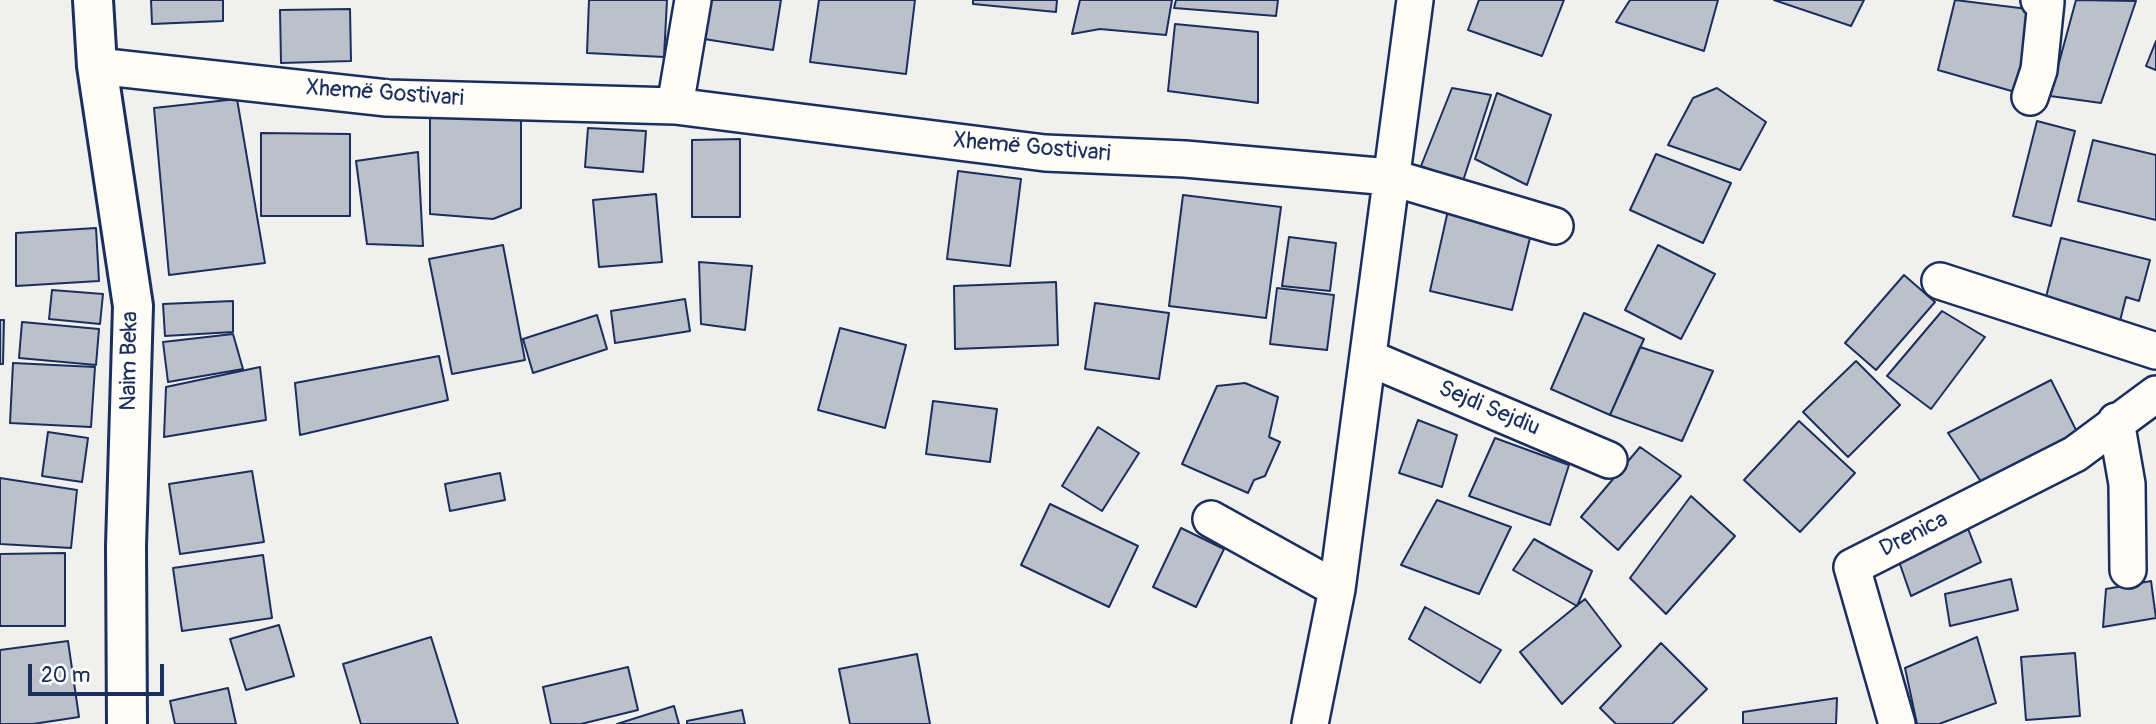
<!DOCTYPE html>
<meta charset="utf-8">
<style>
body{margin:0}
#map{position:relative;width:2156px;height:724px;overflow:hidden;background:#f0f0ee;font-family:Pangolin,sans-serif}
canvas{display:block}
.scale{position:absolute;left:28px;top:664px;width:136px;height:32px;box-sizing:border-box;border:4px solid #1b2f5e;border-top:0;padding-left:9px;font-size:21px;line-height:24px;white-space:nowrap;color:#1b2f5e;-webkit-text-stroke:5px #fdfcf7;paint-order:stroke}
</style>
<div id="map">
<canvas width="2156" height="724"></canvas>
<div class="scale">20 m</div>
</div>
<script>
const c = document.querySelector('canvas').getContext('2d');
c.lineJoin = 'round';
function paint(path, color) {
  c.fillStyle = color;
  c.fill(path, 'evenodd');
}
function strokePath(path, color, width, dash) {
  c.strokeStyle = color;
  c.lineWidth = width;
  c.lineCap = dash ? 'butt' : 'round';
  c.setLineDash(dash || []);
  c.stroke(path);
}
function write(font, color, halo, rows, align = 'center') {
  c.font = font + ' Pangolin,sans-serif';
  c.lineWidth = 7;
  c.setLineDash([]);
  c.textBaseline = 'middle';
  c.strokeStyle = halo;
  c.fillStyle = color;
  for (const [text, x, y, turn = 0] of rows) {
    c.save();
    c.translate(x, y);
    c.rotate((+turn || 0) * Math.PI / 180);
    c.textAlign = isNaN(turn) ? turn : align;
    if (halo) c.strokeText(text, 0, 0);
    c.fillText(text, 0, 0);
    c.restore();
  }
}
const building = new Path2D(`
 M151,0H223V21L152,24Z
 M589,0H667L664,57L587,53Z
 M705,0H781L773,50L698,38Z
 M819,0H915L906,74L810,62Z
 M973,0H1057L1056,12L973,4Z
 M1080,0H1172L1166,35L1100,29L1072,34Z
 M1176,0H1278L1276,16L1174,8Z
 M1479,0H1564L1542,56L1468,30Z
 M1630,0H1718L1704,51L1616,22Z
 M1774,0H1864L1851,26Z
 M1955,0L2036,10L2015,92L1938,70Z
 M2076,0L2136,1L2101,103L2050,96Z
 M350,9L351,61L281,63L280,10Z
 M1175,24L1258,32V103L1168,91Z
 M2156,41V70L2146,66Z
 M1452,88L1491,95L1462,184L1421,166Z
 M1717,88L1766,122L1740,170L1668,145L1693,98Z
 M1497,93L1551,115L1527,185L1475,159Z
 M237,99L265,263L169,275L154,108Z
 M430,117L521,118V208L493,219L430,214Z
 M2037,121L2075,131L2051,226L2013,216Z
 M588,128L646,131L643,172L585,167Z
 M261,133L350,134V216H261Z
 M740,139V217H692V140Z
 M2093,140L2156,155V220L2078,201Z
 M418,152L423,246L367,244L356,161Z
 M1656,154L1731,183L1703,243L1630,210Z
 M958,171L1021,179L1010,266L947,259Z
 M656,194L662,262L599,267L593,200Z
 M1183,195L1281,207L1266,318L1169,306Z
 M1449,206L1532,230L1512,310L1430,291Z
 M96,228L99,281L16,286V233Z
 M1289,237L1336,243L1330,291L1282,286Z
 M2061,238L2150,260L2139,301L2126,297L2120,321L2045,301Z
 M503,245L525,360L452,374L429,259Z
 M1658,245L1715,274L1681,339L1625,310Z
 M699,262L752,266L745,330L701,324Z
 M1904,275L1935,302L1876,370L1845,343Z
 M1056,282L1058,345L955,349L954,286Z
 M1277,288L1334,295L1327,350L1270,344Z
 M52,290L103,294L100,324L49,319Z
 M685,299L690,331L615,343L611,311Z
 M233,301V332L165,336L163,304Z
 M1095,303L1169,313L1159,379L1085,369Z
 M1942,311L1985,337L1931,409L1887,376Z
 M1584,313L1644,339L1610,415L1551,389Z
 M597,315L607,349L533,373L523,339Z
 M0,320H4L3,364H0Z
 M22,322L99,329L96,365L19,358Z
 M840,328L906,345L885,428L818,410Z
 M233,334L243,369L168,382L163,342Z
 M1640,347L1713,371L1682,441L1610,415Z
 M439,356L448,400L300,435L295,383Z
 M1856,361L1900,405L1848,457L1803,412Z
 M13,363L95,367L91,427L10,423Z
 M260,367L266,420L164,437L166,387Z
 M2051,380L2077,432L1982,483L1948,433Z
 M1245,383L1278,397L1269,437L1280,442L1265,476L1254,480L1248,493L1182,464L1217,386Z
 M933,401L997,409L990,462L926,454Z
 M1418,420L1457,435L1442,487L1399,473Z
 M1799,421L1855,473L1800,532L1744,480Z
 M1098,427L1139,453L1102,511L1062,486Z
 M48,432L88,438L82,482L42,476Z
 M1495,438L1569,465L1550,525L1469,496Z
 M1640,447L1681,476L1618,550L1581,517Z
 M252,471L264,542L180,554L169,484Z
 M500,473L505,500L450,511L445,484Z
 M0,478L77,490L71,548L0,544Z
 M1691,496L1735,536L1666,614L1630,578Z
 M1437,500L1511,527L1479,594L1401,565Z
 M1050,504L1138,546L1109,607L1021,565Z
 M1965,521L1981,562L1911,596L1895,550Z
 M1181,528L1224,549L1196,607L1153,587Z
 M1534,539L1592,571L1577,606L1513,570Z
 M65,553V626H0V554Z
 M263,555L272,618L182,631L173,568Z
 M2011,579L2018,610L1950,626L1945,594Z
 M2151,581L2156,618L2103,627L2106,589Z
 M1585,599L1621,646L1562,704L1520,652Z
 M1425,607L1501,650L1480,683L1409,639Z
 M279,625L294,676L246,690L230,639Z
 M431,637L458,724H361L343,664Z
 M1977,637L1996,703L1939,724H1917L1905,668Z
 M68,641L79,717L33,724H0V650Z
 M1661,643L1707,689L1672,724H1616L1600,708Z
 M2075,653L2080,716L2026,720L2021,657Z
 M917,654L930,724H850L839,669Z
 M628,667L638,710L581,724H551L543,687Z
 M228,688L236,724H175L170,701Z
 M1837,698L1836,724H1743V712Z
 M674,706L679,724H617Z
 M742,710L745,724H687V721Z`);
paint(building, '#bbc0ca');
strokePath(building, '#1b2f5e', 2);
const minor = new Path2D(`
 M97,66L387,98L675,106L1045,153L1185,159L1390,177L1555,226
 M2030,97L2039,70L2046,2L2039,0
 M675,106L693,0
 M1940,281L2156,351
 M1369,358L1609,460
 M2116,421L2127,484L2128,570
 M1211,519L1337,589
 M1310,724L1337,589L1415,0
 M1897,724L1852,567L2075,454L2156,394`);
const tertiary = new Path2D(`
 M93,0L97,66L133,306L126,546L127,724`);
strokePath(minor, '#1b2f5e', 40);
strokePath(tertiary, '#1b2f5e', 44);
strokePath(minor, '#fdfcf7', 35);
strokePath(tertiary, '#fdfcf7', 38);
write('23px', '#1b2f5e', '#fdfcf7', [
 ["Xhemë Gostivari",385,94,4],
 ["Xhemë Gostivari",1032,148,5],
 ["Naim Beka",130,361,-89],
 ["Sejdi Sejdiu",1489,409,23],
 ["Drenica",1914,535,-27]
]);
</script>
